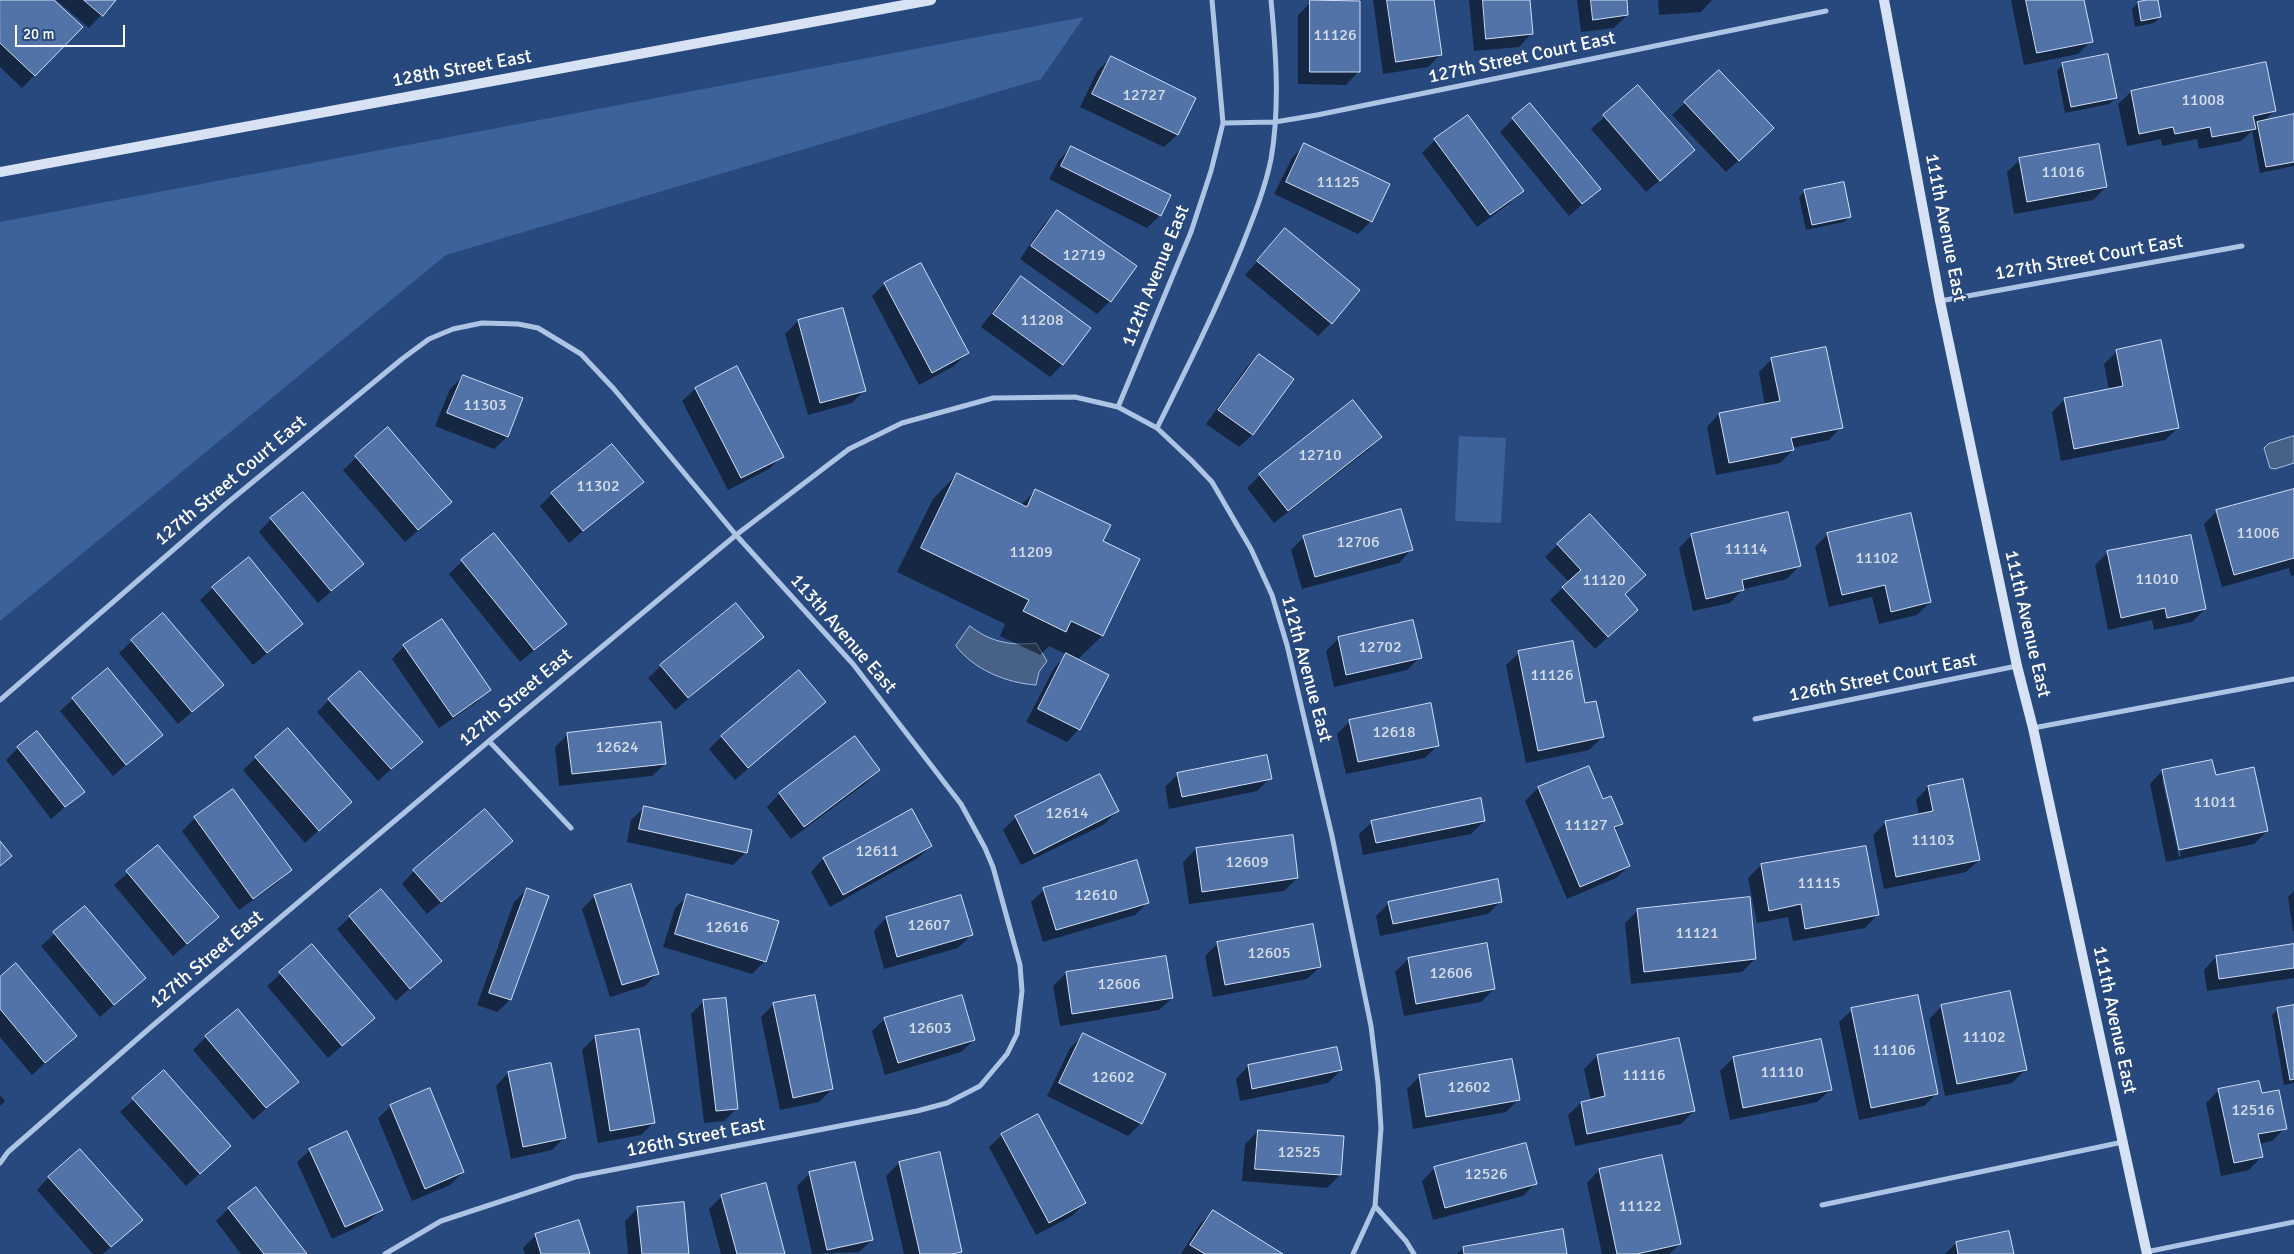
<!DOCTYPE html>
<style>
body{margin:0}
#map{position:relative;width:2294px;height:1254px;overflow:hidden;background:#28497e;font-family:Signika,sans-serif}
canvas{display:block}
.scale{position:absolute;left:15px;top:25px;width:110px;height:22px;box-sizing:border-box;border:2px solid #fff;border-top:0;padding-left:6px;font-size:15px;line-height:18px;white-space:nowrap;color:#fff;-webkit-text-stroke:4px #28497e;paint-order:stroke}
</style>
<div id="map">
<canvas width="2294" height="1254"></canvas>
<div class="scale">20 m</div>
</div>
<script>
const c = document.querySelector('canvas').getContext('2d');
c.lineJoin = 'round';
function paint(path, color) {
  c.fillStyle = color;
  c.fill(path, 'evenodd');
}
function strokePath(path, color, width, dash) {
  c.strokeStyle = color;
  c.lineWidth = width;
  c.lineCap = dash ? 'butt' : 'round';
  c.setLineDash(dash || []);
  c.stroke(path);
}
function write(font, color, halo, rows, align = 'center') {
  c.font = font + ' Signika,sans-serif';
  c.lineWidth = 4;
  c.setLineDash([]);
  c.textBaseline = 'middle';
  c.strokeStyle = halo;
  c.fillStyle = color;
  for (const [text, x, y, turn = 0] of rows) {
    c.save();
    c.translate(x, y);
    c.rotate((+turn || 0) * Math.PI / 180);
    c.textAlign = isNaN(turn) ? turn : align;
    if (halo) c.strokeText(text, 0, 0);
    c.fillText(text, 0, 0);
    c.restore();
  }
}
paint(new Path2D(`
 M1084,17L1041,79L446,255L0,621V222Z
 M1459,436L1506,438L1501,523L1455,521Z`), '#3c629b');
const water = new Path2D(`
 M2294,436V463L2275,469L2270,468L2264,448L2268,444Z
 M970,626C990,642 1011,646 1036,643L1047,661L1039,672L1036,685C1007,683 974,670 956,646Z`);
paint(water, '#486187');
strokePath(water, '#a3bfe5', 1);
paint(new Path2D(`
 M0,0H55L54,1L81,27L22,88L0,67Z
 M56,0H115L89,28Z
 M1373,0H1433L1441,54L1428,67L1383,74Z
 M1469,0H1528L1531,34L1519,47L1474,51Z
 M1577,0H1625L1627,15L1614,28L1581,32Z
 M1658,0H1712L1701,12L1659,15Z
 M2011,0H2083L2091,41L2078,54L2024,65Z
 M2157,0L2160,17L2154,23L2135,27L2132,9L2138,3Z
 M1311,2L1358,72L1346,85L1298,84V15Z
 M1111,58L1194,98L1177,135L1164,147L1080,107L1098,70Z
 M2063,64L2116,98L2109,104L2065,113L2057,71Z
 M1638,87L1680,163L1646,192L1591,129Z
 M2131,92L2275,110L2263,122L2294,116V166L2260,173L2252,131L2241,141L2199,149L2197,139L2162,146L2161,139L2127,146L2118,104Z
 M1685,103L1759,141L1726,172L1672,115Z
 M1468,117L1522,191L1510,203L1477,227L1422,153L1435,140Z
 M1513,119L1599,189L1569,216L1500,132Z
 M1304,145L1371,221L1358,234L1274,194L1292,158Z
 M1071,147L1160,215L1147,228L1049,179L1059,160Z
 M2020,160L2106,187L2093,200L2014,214L2007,172Z
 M1805,191L1850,216L1844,222L1806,230L1799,197Z
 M1057,211L1110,301L1097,314L1020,259L1044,224Z
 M1286,229L1331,323L1318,336L1245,275Z
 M1021,278L1089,328L1062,365L1050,377L981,327L1008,291Z
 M884,284L967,353L954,366L919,385L872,296Z
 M842,309L864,390L852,403L808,415L785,334L798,321Z
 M2117,351L2178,428L2165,440L2061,461L2052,412L2065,399L2109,390L2104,364Z
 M1259,355L1292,379L1252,435L1239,447L1206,424L1246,368Z
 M1772,359L1841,427L1829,440L1792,448L1793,450L1780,463L1716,475L1707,427L1719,414L1765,405L1759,372Z
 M736,367L782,456L769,469L728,490L682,401L695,389Z
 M463,376L522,399L507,437L494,449L435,426L450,389Z
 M1353,402L1380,437L1368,450L1274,523L1247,488L1260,475Z
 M388,429L450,502L405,542L343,470Z
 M957,474L1021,505L1036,490L1101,541L1102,636L1077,660L1079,729L1067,742L1026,722L1054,668L1067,655L1049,646L1040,655L1000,636L1005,624L897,572L933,499Z
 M642,482L569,543L540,506L552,494Z
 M2294,490V575L2291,576L2289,568L2222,587L2204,524L2217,511Z
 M271,519L362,564L318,603L259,532Z
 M1828,534L1930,602L1917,615L1879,624L1872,597L1829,607L1815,547Z
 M1692,535L1799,566L1787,579L1743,589L1730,603L1693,611L1679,548Z
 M1304,537L1411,550L1399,563L1302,589L1291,550Z
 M1558,544L1632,588L1624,595V622L1595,649L1550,600L1569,582L1545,557Z
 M2108,552L2205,609L2192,622L2154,630L2152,620L2108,630L2095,565Z
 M462,561L566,623L520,662L449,574Z
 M213,588L302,624L253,665L200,600Z
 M1412,622L1420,657L1407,670L1334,687L1326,651L1338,639Z
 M762,637L675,710L648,678L661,666Z
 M132,641L223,685L178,724L119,653Z
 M404,646L489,689L477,702L439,728L392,659Z
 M1519,653L1584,705L1602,737L1589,750L1526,763L1506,665Z
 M73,699L161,735L113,776L60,711Z
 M329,700L421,742L378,781L317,712Z
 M824,702L735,780L709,749L722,736Z
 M1350,721L1438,745L1425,758L1346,774L1337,734Z
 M568,734L665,764L652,776L559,786L555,747Z
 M854,738L878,770L866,783L791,839L767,807L779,794Z
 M18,748L83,791L51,819L6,760Z
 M256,758L350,802L305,843L243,770Z
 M1588,767L1602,801L1621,824L1614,831L1629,866L1616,878L1567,899L1525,801L1538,788Z
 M2162,771L2215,777L2267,831L2254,844L2166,862L2150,784ZM2162,779H2165L2181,856L2179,857Z
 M1178,774L1270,778L1257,791L1169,809L1165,787Z
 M1099,776L1117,811L1105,824L1021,865L1003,830L1016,817Z
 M1928,787L1979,860L1966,872L1884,889L1873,835L1886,822L1919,815L1916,800Z
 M644,808L746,852L733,865L627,842L631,820Z
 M912,811L931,846L918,858L830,907L811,872L823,859Z
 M195,818L290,870L277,883L239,910L182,831Z
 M1484,821L1471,834L1363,855L1359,834L1372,822Z
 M511,841L427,914L402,884L414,871Z
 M158,846L217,917L173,956L114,885Z
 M1196,849L1297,878L1284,891L1189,904L1183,862Z
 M1761,865L1877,915L1865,928L1793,941L1788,917L1757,923L1748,878Z
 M527,889L547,896L510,1000L497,1012L477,1005L514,902Z
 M1044,890L1148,902L1135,915L1043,942L1031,902Z
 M2294,891V931H2293L2288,897Z
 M595,896L657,974L645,986L610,997L582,909Z
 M688,896L765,961L752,974L663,947L675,908Z
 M1501,901L1488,914L1380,936L1376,916L1389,903Z
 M85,907L144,978L100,1017L41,946Z
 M1638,910L1755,959L1742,972L1631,984L1625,923Z
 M350,917L440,961L396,1001L337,929Z
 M886,918L971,935L958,948L884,969L874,931Z
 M1218,943L1320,967L1307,979L1213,997L1205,956Z
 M1486,945L1494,989L1481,1002L1404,1016L1395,972L1408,959Z
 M2294,945V978L2207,991L2204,970L2216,957Z
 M312,946L374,1018L328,1058L267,986Z
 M1165,958L1172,998L1159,1010L1060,1026L1053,986L1066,973Z
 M0,978L75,1036L32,1075L0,1037Z
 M704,1001L737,1108L724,1121L704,1123L691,1014Z
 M774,1004L832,1089L819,1102L780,1110L761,1017Z
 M1942,1006L2025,1070L2012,1083L1945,1096L1929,1019Z
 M2294,1006V1083L2284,1085L2272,1015L2278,1009Z
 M1852,1010L1937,1093L1924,1106L1859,1120L1839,1022Z
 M885,1019L974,1040L961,1052L885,1075L872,1031Z
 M638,1030L653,1123L641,1135L598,1143L582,1050L595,1037Z
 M1083,1035L1141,1123L1128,1136L1047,1096L1070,1048Z
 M206,1037L297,1081L253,1120L193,1050Z
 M1678,1040L1694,1111L1681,1124L1575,1146L1568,1115L1581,1103L1591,1101L1584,1069L1597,1056Z
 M1733,1058L1830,1090L1817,1102L1730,1120L1720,1071Z
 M1248,1066L1341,1070L1328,1083L1240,1101L1236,1079Z
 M164,1072L217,1158L186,1186L120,1112Z
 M508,1073L565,1137L552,1150L511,1159L496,1086Z
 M1419,1077L1518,1100L1506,1112L1413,1129L1407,1089Z
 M2219,1090L2261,1095L2285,1128L2272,1141L2259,1144L2261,1157L2249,1170L2221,1176L2206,1103Z
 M0,1095L5,1101L0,1106Z
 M391,1106L463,1172L450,1185L412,1201L378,1118Z
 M1258,1131L1343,1137L1340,1175L1327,1188L1242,1181L1245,1144Z
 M1002,1135L1085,1203L1072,1216L1036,1235L989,1147Z
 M310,1150L381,1209L368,1222L332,1239L297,1162Z
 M899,1163L961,1251L958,1254H904L886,1176Z
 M1435,1168L1536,1183L1523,1196L1433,1220L1422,1181Z
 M1599,1170L1680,1244L1669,1254H1602L1587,1183Z
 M810,1173L872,1240L859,1252L812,1254L797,1186Z
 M49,1177L141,1220L103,1254H93L37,1190Z
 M722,1196L783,1254H721L709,1209Z
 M229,1208L306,1254H241L216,1221Z
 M638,1208L688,1254H628L625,1221Z
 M1213,1211L1281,1254H1181L1200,1224Z
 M1562,1231L1566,1254H1457L1463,1248Z
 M536,1235L589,1254H525L523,1248Z
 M1956,1243L2013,1254H1945Z`), '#0007');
const building = new Path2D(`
 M0,0H54L83,27L35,76L0,43Z
 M84,0H116L103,16Z
 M1310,0L1360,1V72H1310Z
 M1387,0H1434L1442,55L1396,62Z
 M1483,0H1530L1533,34L1486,39Z
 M1591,0H1627L1628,15L1593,20Z
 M2026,0H2084L2093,42L2037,53Z
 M2147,0H2158L2161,17L2141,21L2138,2Z
 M2108,54L2117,98L2071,107L2062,63Z
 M1111,56L1196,98L1178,135L1092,94Z
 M2266,62L2276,111L2253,116L2256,129L2212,137L2210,127L2175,134L2173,127L2139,134L2131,91Z
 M1719,70L1774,128L1739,161L1684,102Z
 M1638,85L1695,150L1660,181L1603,115Z
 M1530,103L1601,189L1582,204L1512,118Z
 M2294,114V162L2266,167L2257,122Z
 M1468,115L1524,191L1490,215L1434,139Z
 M1304,143L1390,184L1372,222L1286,182Z
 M2099,144L2107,187L2027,202L2019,158Z
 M1071,146L1171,195L1161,216L1061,166Z
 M1844,182L1851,217L1812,225L1804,190Z
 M1057,210L1137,266L1111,302L1031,246Z
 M1285,228L1360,290L1332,324L1257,261Z
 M921,263L969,353L932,373L884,283Z
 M1021,276L1091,328L1063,365L993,314Z
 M843,308L866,391L820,403L798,320Z
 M2161,340L2179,428L2074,449L2064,398L2123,386L2116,350Z
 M1826,347L1843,428L1791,438L1794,450L1729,463L1719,413L1780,401L1771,358Z
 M1259,354L1294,379L1253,435L1218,410Z
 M737,366L784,457L741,478L695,388Z
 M463,375L523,398L508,437L447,413Z
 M1353,400L1382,437L1288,511L1259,474Z
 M388,427L452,502L418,530L355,456Z
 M612,444L644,482L583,531L551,493Z
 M957,473L1027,507L1035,489L1111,525L1103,541L1140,559L1103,636L1071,621L1066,632L1023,611L1029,600L921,548Z
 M2294,489V558L2234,575L2216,510Z
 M303,492L364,564L331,591L270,518Z
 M1401,509L1413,550L1315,577L1303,536Z
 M1788,512L1801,566L1742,580L1744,590L1706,599L1691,534Z
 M1911,513L1931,602L1891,612L1885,585L1842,595L1827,533Z
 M1590,514L1646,575L1625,594L1638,610L1608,637L1562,587L1581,570L1557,544Z
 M494,533L567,624L534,650L461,560Z
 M2191,535L2206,609L2167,618L2165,608L2121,618L2107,551Z
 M249,557L303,624L267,653L212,587Z
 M736,603L764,637L688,698L660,665Z
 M163,613L224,685L192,712L131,640Z
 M442,619L491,690L453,717L403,645Z
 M1413,620L1422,658L1346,675L1338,637Z
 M1573,641L1585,703L1596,701L1604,737L1538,751L1518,651Z
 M1066,653L1109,675L1080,730L1038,709Z
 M108,668L163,735L126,765L72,698Z
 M799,670L826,702L748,768L721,736Z
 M360,671L423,742L391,769L328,699Z
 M1431,703L1439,746L1358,762L1349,720Z
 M661,722L666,764L572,774L567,733Z
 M288,728L352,802L319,831L255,757Z
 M37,731L85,792L65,807L17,747Z
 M855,736L880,770L804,827L779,793Z
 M1267,755L1272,779L1182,797L1177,773Z
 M2212,760L2216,775L2254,767L2268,831L2179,850L2162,770Z
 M1589,766L1603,799L1611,796L1623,824L1614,827L1630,866L1580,887L1538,787Z
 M1100,774L1119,811L1034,854L1015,816Z
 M1963,779L1980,860L1896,877L1885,821L1933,811L1928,786Z
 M233,789L292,870L253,899L194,817Z
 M1481,798L1485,821L1376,843L1371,821Z
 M644,806L752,830L747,853L639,829Z
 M485,809L513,841L441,902L413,870Z
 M912,809L932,846L843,895L823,858Z
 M1293,835L1298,878L1202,892L1196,848Z
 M0,841L12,856L0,866Z
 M158,845L219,917L187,944L126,871Z
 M1866,846L1879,915L1805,929L1801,904L1769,911L1761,864Z
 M1137,860L1149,903L1056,930L1043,888Z
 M1498,879L1502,902L1393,924L1388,902Z
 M631,884L659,974L622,985L594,895Z
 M527,888L549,896L511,1000L489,993Z
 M381,889L442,961L410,989L349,916Z
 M687,894L779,921L766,962L675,934Z
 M961,895L973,935L897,957L886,917Z
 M1750,897L1756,959L1644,972L1637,909Z
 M85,906L146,978L114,1005L53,932Z
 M1313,924L1321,967L1225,985L1217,942Z
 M1487,943L1495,989L1416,1004L1408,958Z
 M312,944L375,1018L342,1046L279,972Z
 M2294,944V968L2219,979L2216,956Z
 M1166,956L1173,998L1072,1014L1066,972Z
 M16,963L77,1036L45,1063L0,1009V977Z
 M2010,991L2027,1070L1957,1084L1941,1005Z
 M815,995L833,1089L793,1098L773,1003Z
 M962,995L975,1040L898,1063L884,1018Z
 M1918,995L1938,1094L1871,1108L1851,1008Z
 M726,998L738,1109L716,1111L703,1000Z
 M2294,1005V1079L2290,1080L2277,1008Z
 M238,1009L299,1082L266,1108L205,1036Z
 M639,1029L655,1123L610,1131L595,1036Z
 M1083,1033L1166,1074L1142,1124L1059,1083Z
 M1679,1038L1695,1111L1587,1134L1581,1102L1605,1096L1597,1055Z
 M1821,1039L1832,1090L1743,1108L1733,1057Z
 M1337,1047L1342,1070L1252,1089L1248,1065Z
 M1512,1059L1520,1100L1426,1117L1419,1075Z
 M551,1063L566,1138L523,1147L508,1072Z
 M164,1070L231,1146L200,1174L132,1098Z
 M2259,1081L2262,1093L2279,1090L2287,1129L2258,1134L2263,1157L2234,1163L2218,1089Z
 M430,1088L464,1172L425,1189L390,1105Z
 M1038,1114L1086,1203L1049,1223L1001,1134Z
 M1258,1130L1344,1136L1341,1175L1255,1169Z
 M347,1131L383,1210L345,1227L309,1149Z
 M1526,1143L1537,1184L1445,1208L1434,1167Z
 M80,1149L143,1220L111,1247L48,1177Z
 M940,1152L962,1252L952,1254H920L899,1162Z
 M1662,1155L1681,1244L1637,1254H1617L1599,1169Z
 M855,1162L873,1240L827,1250L809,1172Z
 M766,1183L785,1254H737L721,1195Z
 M256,1187L307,1254H264L228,1208Z
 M684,1202L689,1254H642L637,1207Z
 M1213,1210L1283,1254H1205L1190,1245Z
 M579,1220L590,1254H541L535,1234Z
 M1563,1229L1567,1254H1464L1463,1247Z
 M2009,1231L2014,1254H1958L1956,1242Z`);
paint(building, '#5173a7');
strokePath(building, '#d1dff4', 1);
strokePath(new Path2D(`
 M1223,123L1275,122L1317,115L1826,11
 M1940,301L2242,246
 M1118,407L1191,232L1211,171L1223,123L1212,0
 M1157,428C1187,368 1217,308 1242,246C1253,218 1265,189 1271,159C1280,108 1276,52 1271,0
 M0,700L226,504L402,359L429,339L453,329L482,323L518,324L538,328L581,354L614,389L736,535L853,664L961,804L985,848L993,867L1020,965L1022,991L1017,1034L1007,1054L980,1086L947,1103L917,1111L575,1177L441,1221L385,1254
 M1755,719L2017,666
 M2033,728L2294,679
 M489,741L571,828
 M0,1163L8,1152L151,1027L489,741L736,535L849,449L902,423L993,398L1075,397L1118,407L1157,428L1192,461L1212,482L1251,549L1272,595L1287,645L1332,836L1371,1026L1378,1083L1381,1128L1375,1206L1353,1254
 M1822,1205L2123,1142
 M1375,1206L1406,1241L1414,1254
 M2146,1252L2294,1222`), '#aec4e5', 5);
strokePath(new Path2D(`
 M1884,0L1940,301L2017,666L2033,728L2147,1254
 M0,172L931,0`), '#d7e3f5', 10);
write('16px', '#d4dce9', null, [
 ["11126",1335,36],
 ["12727",1144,96],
 ["11008",2203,101],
 ["11016",2063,173],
 ["11125",1338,183],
 ["12719",1084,256],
 ["11208",1042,321],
 ["11303",485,406],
 ["12710",1320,456],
 ["11302",598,487],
 ["11006",2258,534],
 ["12706",1358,543],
 ["11114",1746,550],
 ["11209",1031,553],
 ["11102",1877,559],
 ["11010",2157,580],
 ["11120",1604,581],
 ["12702",1380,648],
 ["11126",1552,676],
 ["12618",1394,733],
 ["12624",617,748],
 ["11011",2215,803],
 ["12614",1067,814],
 ["11127",1586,826],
 ["11103",1933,841],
 ["12611",877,852],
 ["12609",1247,863],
 ["11115",1819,884],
 ["12610",1096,896],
 ["12607",929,926],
 ["12616",727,928],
 ["11121",1697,934],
 ["12605",1269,954],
 ["12606",1451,974],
 ["12606",1119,985],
 ["12603",930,1029],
 ["11102",1984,1038],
 ["11106",1894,1051],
 ["11110",1782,1073],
 ["11116",1644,1076],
 ["12602",1113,1078],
 ["12602",1469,1088],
 ["12516",2253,1111],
 ["12525",1299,1153],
 ["12526",1486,1175],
 ["11122",1640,1207]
]);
write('19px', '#fff', '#28497e', [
 ["127th Street Court East",1522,58,-12],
 ["128th Street East",462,69,-10],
 ["111th Avenue East",1945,228,79],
 ["127th Street Court East",2089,258,-10],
 ["112th Avenue East",1156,276,-68],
 ["127th Street Court East",231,481,-40],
 ["111th Avenue East",2027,624,77],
 ["113th Avenue East",843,634,49],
 ["112th Avenue East",1306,669,75],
 ["126th Street Court East",1883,678,-11],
 ["127th Street East",516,698,-40],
 ["127th Street East",207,960,-40],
 ["111th Avenue East",2114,1020,78],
 ["126th Street East",696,1138,-11]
]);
</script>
